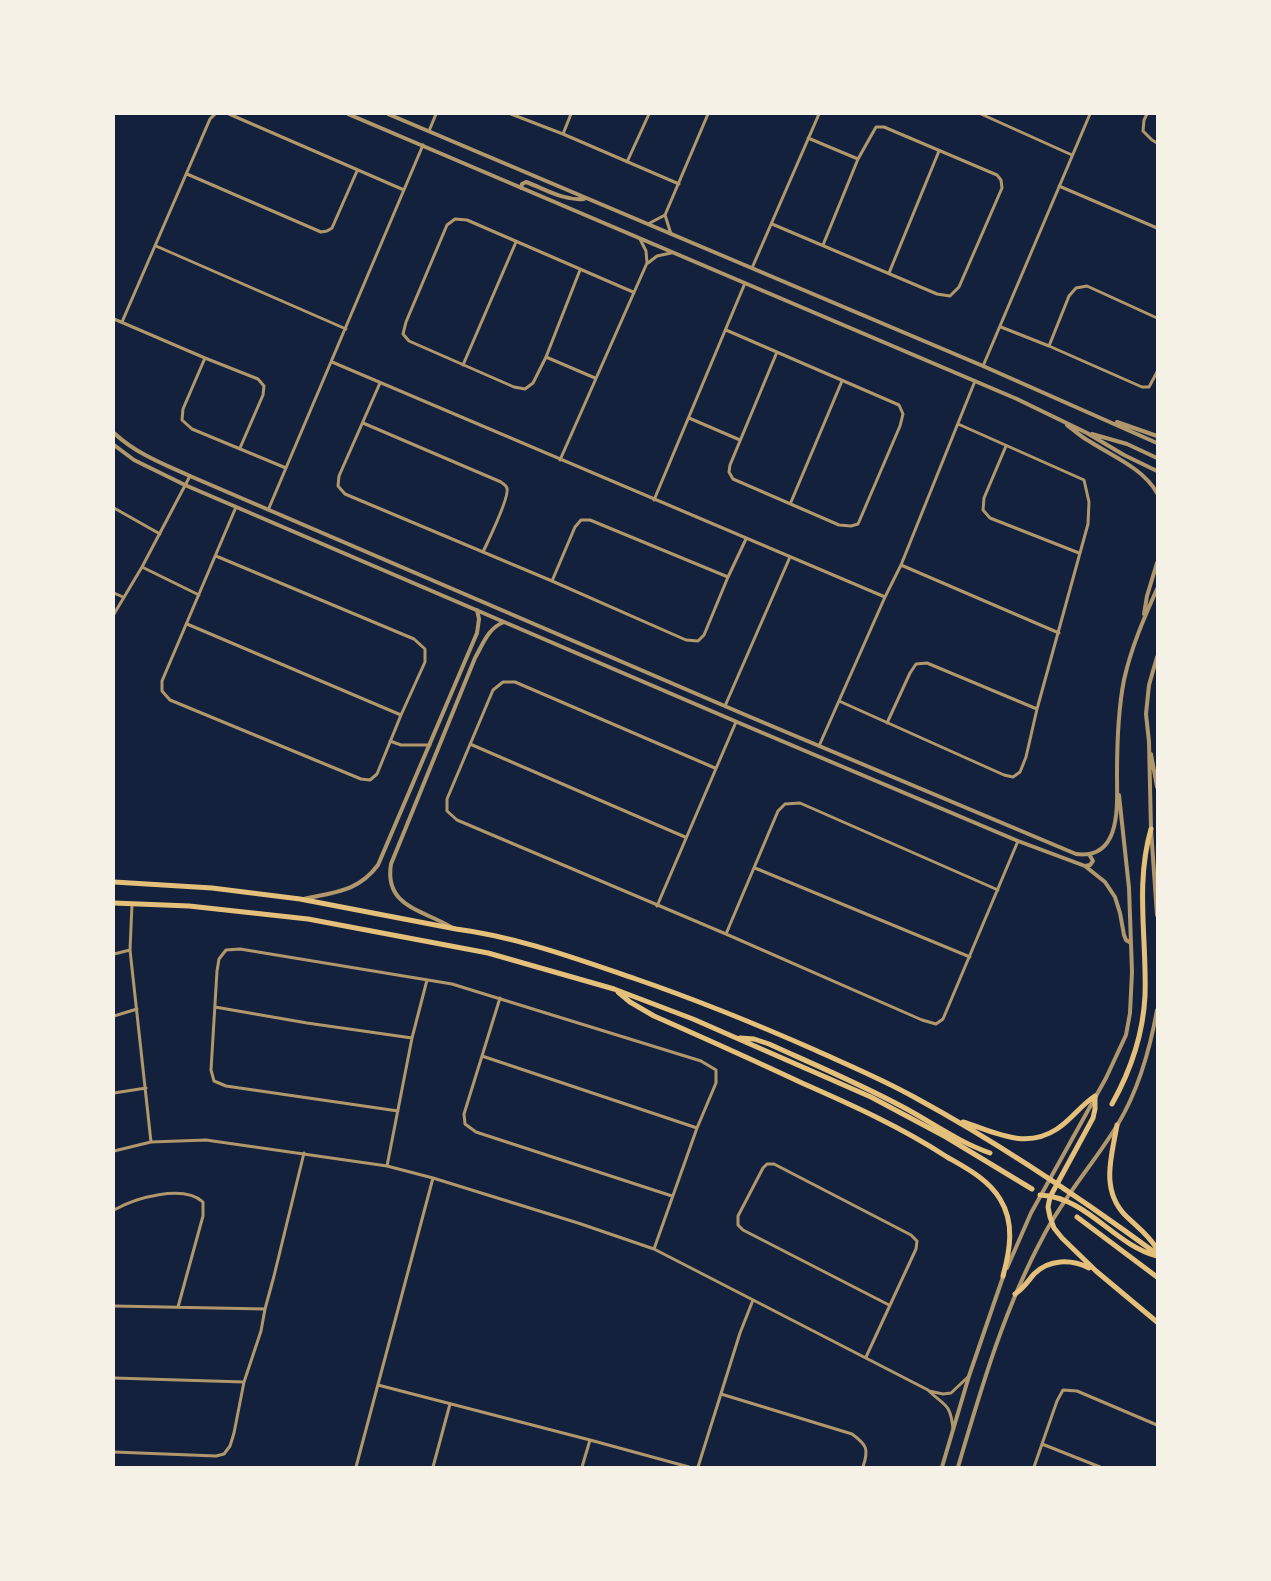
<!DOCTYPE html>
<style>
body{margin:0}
#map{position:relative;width:1271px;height:1581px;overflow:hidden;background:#14213d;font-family:Inter,sans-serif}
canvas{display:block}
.frame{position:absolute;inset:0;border:115px solid #f6f1e7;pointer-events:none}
</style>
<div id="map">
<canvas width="1271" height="1581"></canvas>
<div class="frame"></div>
</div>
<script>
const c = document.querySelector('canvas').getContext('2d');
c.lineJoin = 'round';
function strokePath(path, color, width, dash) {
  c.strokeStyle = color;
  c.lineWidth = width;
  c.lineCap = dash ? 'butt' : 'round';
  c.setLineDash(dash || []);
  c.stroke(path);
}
strokePath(new Path2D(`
 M229,114L404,190
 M511,114L563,134L679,184
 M981,114L1072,155
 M1147,114L1144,120L1143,131L1152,140L1157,143
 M429,131L436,114
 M563,134L571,114
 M808,138L858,159
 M627,162L649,114
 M187,174L321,232L327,231L332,228L357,171
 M1059,186L1157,228
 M665,215L671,234
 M648,224L665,215L708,114
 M772,224L937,294L950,296L959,287L1002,188L1001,180L997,175L884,127H876L858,159L823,245
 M156,246L346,329
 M648,263L657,256L671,253
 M752,268L819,114
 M580,270L546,357L533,383L525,389L514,387L409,341L403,334L406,322L447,225L455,219L467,220L633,292
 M889,273L939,151
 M114,319L205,358L258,379L264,386L263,395L240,448
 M122,322L210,119L215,114
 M1001,327L1049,346L1142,387H1149L1157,372
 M726,330L899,405L903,414L900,426L858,524L851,526L839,525L733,479L729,472L730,465L777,352
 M1049,346L1069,296L1076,288L1087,286L1157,318
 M546,357L595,378
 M205,358L183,409L182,420L192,429L286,468
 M332,362L885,597
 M463,365L516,242
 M983,366L1090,114
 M380,383L339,476L338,486L345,494L552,581L686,640L698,641L704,635L728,577L746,539
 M689,418L740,440
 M363,423L501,482C503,484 506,485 507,488C510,497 488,541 483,552
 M1006,446L984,498L983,510L990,518L1079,553
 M560,460L647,263L646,251L640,239
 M654,500L745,283
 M791,502L842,381
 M114,508L160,534
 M269,508L423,145
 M216,556L414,639L425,649V662L401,715L377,774L370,780L361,779L170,700L162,691V681L236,507
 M901,565L1059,633
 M142,567L199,595
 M552,581L575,527L581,520H590L728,577
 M114,593L123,597
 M114,614L142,567L190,476
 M187,624L401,715
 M839,701L1004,775L1013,777L1020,772L1026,757L1037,709L1088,524L1089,502L1084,480L958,424
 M725,706L790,557
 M887,723L910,673L916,664L927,663L1037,709
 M390,741L401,745H430
 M470,744L685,837
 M819,746L885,597L901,565L975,381
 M715,768L515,682H503L493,690L447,799V811L457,820L726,934L922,1020L936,1024L943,1019L1018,841
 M755,868L970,957
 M657,906L736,722
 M726,934L778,811L785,804L800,803L998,890
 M130,950L132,904
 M114,954L130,950L151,1142
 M500,998L464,1114L465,1124L476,1132L672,1196
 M215,1007L307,1023L412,1038
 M114,1016L137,1009
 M482,1056L697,1128
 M114,1093L146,1088
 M398,1111L226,1086L214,1081L211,1070L217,971L219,959L226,950L240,949L452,984L701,1061L716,1070V1083L697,1128L654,1249
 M114,1151L151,1142L206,1140L387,1166L433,1178L578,1223L654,1249L928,1390C944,1406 950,1402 953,1428
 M387,1166L412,1038L427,980
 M114,1210C135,1198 183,1184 203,1202V1216L178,1307
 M114,1306L265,1309
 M866,1357L916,1249L917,1241L911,1235L774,1164H767L763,1168L738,1216V1225L743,1230L889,1305
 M114,1378L244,1382
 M378,1385L590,1440L689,1467
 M929,1391L943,1394L951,1393L969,1376
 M721,1394L852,1434C867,1445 869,1449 863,1467
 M1042,1444L1100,1467
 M114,1452L216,1456L224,1454L230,1446L234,1433L244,1382L261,1331L265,1309L274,1276L304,1153
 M356,1467L433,1178
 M433,1467L450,1404
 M582,1467L590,1440
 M698,1467L740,1333L753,1300
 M1034,1467L1057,1401L1063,1390L1077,1391L1157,1425`), '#b1986c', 3);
strokePath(new Path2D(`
 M348,114L1017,399L1087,433L1124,455L1157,471
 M388,114L983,366L1157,443
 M521,188L522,184L526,182C545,189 564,201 584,199
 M1117,422L1157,436
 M1067,425C1074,430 1081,437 1089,441C1112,456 1143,468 1157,493
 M114,433C135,453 163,464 190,476L748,716L1076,854C1122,860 1117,805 1117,774
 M1092,434L1127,444L1157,458
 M114,445L134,460L185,485L744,725L1018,841L1085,866L1105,882L1115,897L1120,913L1124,935L1126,940L1131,943
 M1144,614L1147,596L1157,563
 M1157,657L1149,685L1146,714L1149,742L1151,829L1157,915
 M1151,754L1157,787
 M1117,775C1117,744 1118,710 1124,680C1131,648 1144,618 1157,589
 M1085,866L1090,865L1093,861L1089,854
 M304,899C334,892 358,892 378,865L477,633L479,619L477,610
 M451,927C423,910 384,907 391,864L475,658C483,644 488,628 504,622
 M1007,1268L1031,1213L1106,1078L1126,1035L1130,1013L1132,972L1129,888L1119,795
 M942,1467L969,1376L1004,1274
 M958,1467C981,1389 1004,1309 1043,1237C1064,1196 1095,1162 1118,1124C1139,1089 1150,1049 1157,1010`), '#b1986c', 4);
strokePath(new Path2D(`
 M114,882L212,888L300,899L456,929C518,937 577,959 636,979C697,1000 756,1024 815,1050C848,1065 882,1079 914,1097C999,1143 1079,1197 1157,1254
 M114,903L189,906L308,919L488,953L614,989L693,1019L871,1097L946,1137L1032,1189
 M618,992L630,1002L654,1016C704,1038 753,1060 802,1083C852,1105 901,1127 947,1157C966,1168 988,1179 1000,1199C1015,1223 1010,1250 1003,1276
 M740,1038L754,1039L769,1044C813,1064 858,1083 901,1106C930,1121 958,1142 990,1153
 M1095,1096V1109L1093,1118L1050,1197L1048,1207L1050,1217L1054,1228L1062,1238L1096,1271L1157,1322
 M1112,1104C1131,1070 1143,1035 1145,996C1147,940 1135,884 1151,829
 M963,1122C995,1132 1025,1150 1057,1129C1071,1120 1081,1105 1095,1096
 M1117,1125C1112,1155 1100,1189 1125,1215C1136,1226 1149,1235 1157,1249
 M1040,1195C1087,1197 1114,1245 1157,1256
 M1077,1217L1157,1277
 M1015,1294C1024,1288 1028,1281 1034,1274C1049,1259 1071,1259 1089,1268`), '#e5c07b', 5);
</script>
